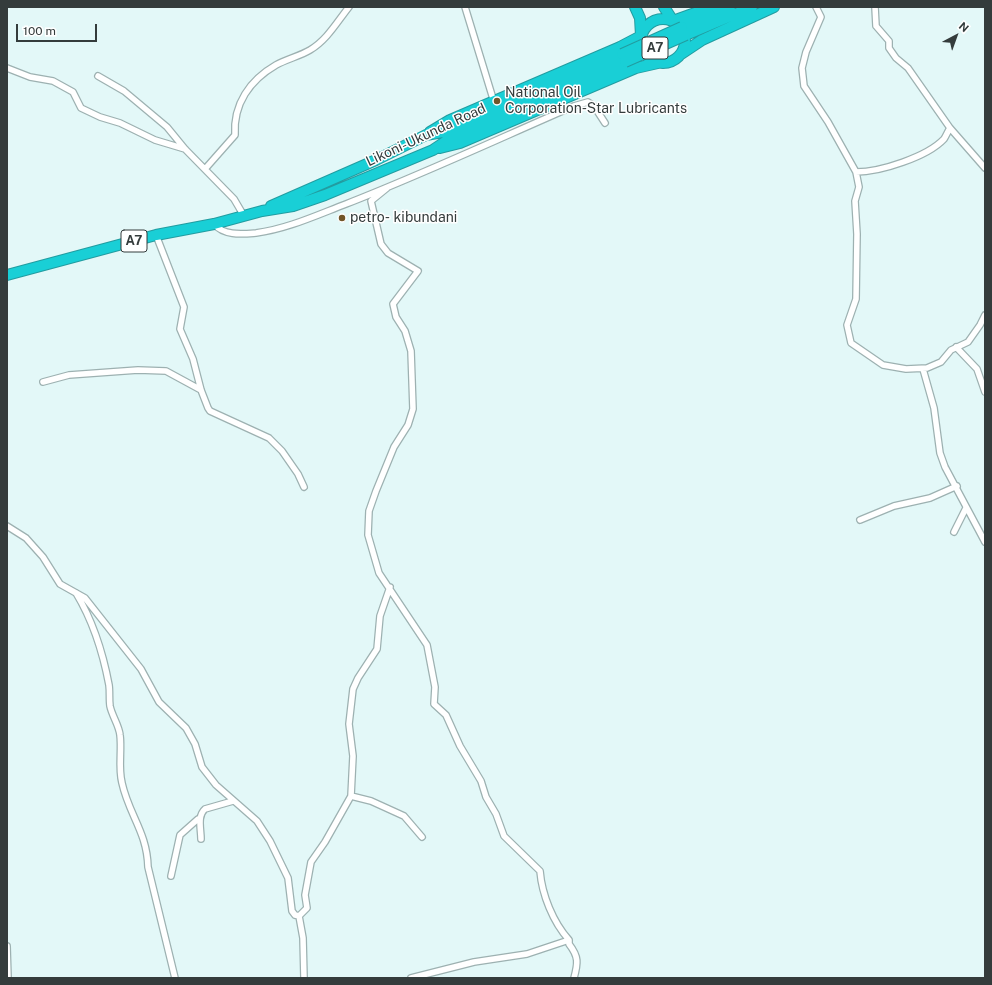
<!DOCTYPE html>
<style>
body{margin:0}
#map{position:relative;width:992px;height:985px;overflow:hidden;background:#e3f8f8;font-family:"Public Sans",sans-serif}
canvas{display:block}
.frame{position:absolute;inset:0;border:8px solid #343c3c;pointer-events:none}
.north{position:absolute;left:936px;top:16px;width:40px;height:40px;-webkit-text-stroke:3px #fff;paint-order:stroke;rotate:41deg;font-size:11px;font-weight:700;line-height:16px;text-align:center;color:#343c3c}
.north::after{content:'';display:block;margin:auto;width:14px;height:18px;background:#343c3c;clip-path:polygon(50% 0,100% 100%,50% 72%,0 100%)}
.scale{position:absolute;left:16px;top:24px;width:81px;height:18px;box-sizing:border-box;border:2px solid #343c3c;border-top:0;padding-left:5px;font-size:12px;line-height:14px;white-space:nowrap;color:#343c3c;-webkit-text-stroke:3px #fff;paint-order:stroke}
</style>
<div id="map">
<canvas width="992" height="985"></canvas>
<div class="frame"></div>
<div class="north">N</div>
<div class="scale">100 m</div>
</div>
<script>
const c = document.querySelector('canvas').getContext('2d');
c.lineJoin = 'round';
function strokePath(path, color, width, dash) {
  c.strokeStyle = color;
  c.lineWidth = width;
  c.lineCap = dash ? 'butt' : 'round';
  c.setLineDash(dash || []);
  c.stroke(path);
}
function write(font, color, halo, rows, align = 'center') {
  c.font = font + ' "Public Sans",sans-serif';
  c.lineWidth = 3;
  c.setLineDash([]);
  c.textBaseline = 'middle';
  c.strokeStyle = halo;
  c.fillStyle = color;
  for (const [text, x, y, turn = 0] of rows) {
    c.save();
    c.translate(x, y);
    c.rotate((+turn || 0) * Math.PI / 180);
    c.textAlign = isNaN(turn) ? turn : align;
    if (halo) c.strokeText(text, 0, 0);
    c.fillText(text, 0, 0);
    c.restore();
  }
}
const street = new Path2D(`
 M465,7L494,102
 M816,7L821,17L806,52L802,68L804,86L828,122L856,172L859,187L855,201L857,234L856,299L847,325L851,343L883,365L906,369L927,368L941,362L951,350L968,342L980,325L985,315
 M875,7L876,26L889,41V48L896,58L908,68L950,128L985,168
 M7,68L30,77L53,81L73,92L81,108L100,117L120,123L155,140L185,149
 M98,76L124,91L167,127L185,149L234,199L244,216
 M205,169L235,135C233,104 250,80 276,65C287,59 300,56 310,50C327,40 337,22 349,7
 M856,172C880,172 927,157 944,139C946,136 948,131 950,128
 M387,188L371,201L381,244L388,253L418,271L393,304L396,317L405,331L411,351L413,409L408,425L394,447L376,491L369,511L368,535L379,573L427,645L435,687L434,704L446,715L460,746L481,781L486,797L496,814L504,836L540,871C542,895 553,922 569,940V944C579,957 578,963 574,978
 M214,224C224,236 242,234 256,233C287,229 317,215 346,204C423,174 498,139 574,106L588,102L594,106L605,123
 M156,235L184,307L180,329L193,359L201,390L208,408L210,411L269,438L282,451L298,474L304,487
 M956,347L977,369L985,392
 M923,369L934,408L940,453L945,467L985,542
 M43,382L69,375L138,370L166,371L201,390
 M860,520L894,506L930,498L957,486
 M7,526L26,538L43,557L60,584L85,598L141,669L159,702L186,728L195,744L202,767L216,785L257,821L270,841L288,878L292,911L295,915L299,916L303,938L304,978
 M954,532L966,508
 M76,593C93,621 103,653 109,685C110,692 109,699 110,706C112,716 119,725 120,735C122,751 118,767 122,783C129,815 147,832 148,867L175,978
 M351,796L353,756L349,724L353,689L358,678L377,649L380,616L390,587
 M201,839C201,829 197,816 205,809L233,801
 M171,876L180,835L198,819L200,820
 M299,916L307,908L305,895L311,862L325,842L351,796L371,801L404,816L422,837
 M7,946L8,978
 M411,978L474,962L527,954L569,940`);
const highway = new Path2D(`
 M664,7L673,21L712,7
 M641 41a22 22 0 1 1 44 0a22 22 0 1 1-44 0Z
 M682,27L730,7
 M686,35L752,7
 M681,54L702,40L774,7
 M430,132L450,120L620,47L641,36L640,18L635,7
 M440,148L460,143L636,68L658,63
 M271,206L376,160L426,135L448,131L622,54
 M7,275L156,235L214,224L262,211L293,206L325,195L433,150L451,138L625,62`);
strokePath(street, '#9db1b1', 8);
strokePath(highway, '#229ca0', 12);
strokePath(street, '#fff', 5.5);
strokePath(highway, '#19cfd6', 10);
const highwayBridge = new Path2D(`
 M622,54L682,27
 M625,62L686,35`);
strokePath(highwayBridge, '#229ca0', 12, []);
strokePath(highwayBridge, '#19cfd6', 10);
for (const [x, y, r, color] of [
 [497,101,4,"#715528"],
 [342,218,4,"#715528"]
]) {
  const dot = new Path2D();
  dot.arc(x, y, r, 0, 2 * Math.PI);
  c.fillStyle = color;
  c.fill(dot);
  strokePath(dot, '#fff', 1.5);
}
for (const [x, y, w] of [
 [655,48,26],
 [134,241,26]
]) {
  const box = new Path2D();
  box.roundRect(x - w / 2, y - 11, w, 22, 3);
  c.fillStyle = '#fff';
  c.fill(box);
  strokePath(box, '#343c3c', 1);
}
write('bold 13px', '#343c3c', null, [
 ["A7",655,48],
 ["A7",134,241]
]);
write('14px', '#343c3c', '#fff', [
 ["National Oil",505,93],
 ["Corporation-Star Lubricants",505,109],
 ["petro- kibundani",350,218]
], 'left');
write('14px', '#343c3c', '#fff', [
 ["Likoni-Ukunda Road",426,135,-25]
]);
</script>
